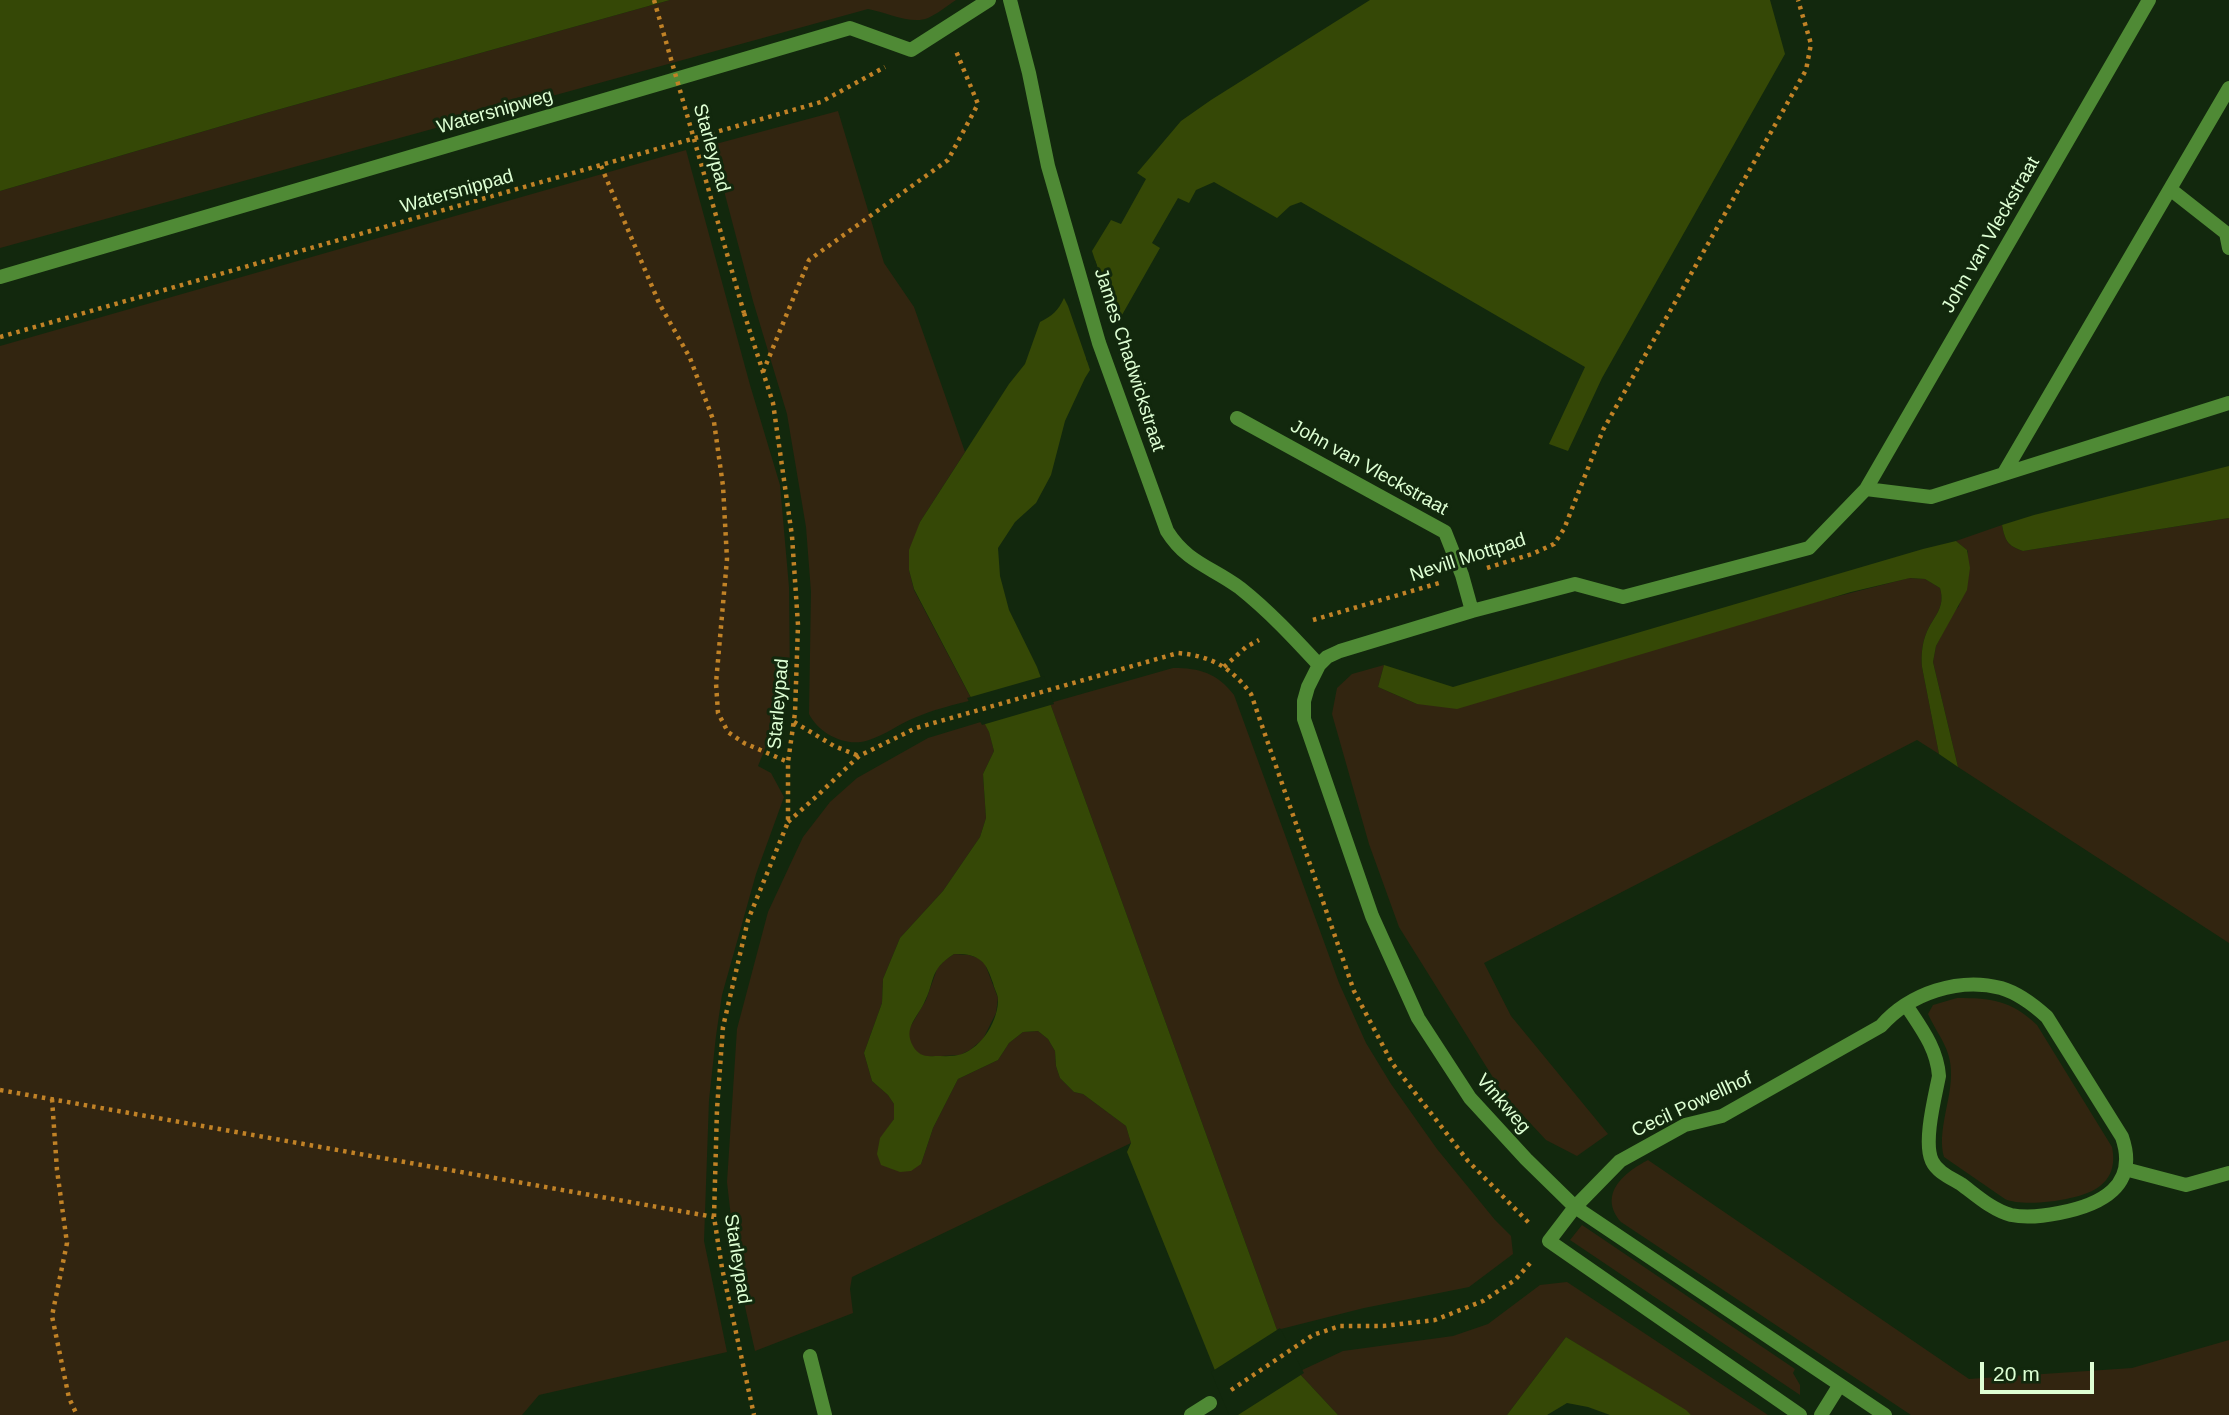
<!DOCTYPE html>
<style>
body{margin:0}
#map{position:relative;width:2229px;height:1415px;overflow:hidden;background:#12280d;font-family:Helvetica,sans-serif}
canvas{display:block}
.scale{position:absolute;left:1980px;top:1362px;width:114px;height:32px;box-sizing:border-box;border:4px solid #deffd4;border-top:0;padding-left:9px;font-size:21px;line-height:24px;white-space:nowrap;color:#deffd4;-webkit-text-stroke:5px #12280d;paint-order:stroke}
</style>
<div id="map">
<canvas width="2229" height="1415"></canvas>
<div class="scale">20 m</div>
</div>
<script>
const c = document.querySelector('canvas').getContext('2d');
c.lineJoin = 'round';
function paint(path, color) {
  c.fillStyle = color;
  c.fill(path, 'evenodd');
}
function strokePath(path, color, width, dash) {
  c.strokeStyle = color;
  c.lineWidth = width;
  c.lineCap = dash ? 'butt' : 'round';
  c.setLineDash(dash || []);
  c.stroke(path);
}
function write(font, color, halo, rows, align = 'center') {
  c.font = font + ' Helvetica,sans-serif';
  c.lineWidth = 6;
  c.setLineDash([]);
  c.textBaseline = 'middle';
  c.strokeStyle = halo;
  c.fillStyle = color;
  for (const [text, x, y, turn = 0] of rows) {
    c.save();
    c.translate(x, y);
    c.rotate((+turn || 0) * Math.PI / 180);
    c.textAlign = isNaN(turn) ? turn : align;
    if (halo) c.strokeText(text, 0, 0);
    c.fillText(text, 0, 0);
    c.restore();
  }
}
paint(new Path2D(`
 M670,0H956C947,6 937,14 928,18C911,25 886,12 868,9L0,248V191L266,113Z
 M838,111L884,263L914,307L965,452L920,522L909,570L914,590L972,700C953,705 932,710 914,718C899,724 885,735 869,740C847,748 819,734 809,714L811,592L806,527L787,414L753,301L712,145Z
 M686,150L750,385L780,485L789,587L790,687L758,766L771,773L784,797L756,874L722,995L716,1036L709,1100L704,1241L727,1352L539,1395L522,1415H0V346Z
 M2229,518V943L1958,767L1933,662L1936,646L1953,613L1959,606L1968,551L1956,541L2002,525C2005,541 2008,546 2023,551Z
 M1909,578L1925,579L1940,588C1946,609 1933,616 1926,634C1922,644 1921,656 1922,667L1939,754L1917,740L1484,963L1511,1016L1608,1134L1577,1156L1546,1140L1504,1095L1399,927L1369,844L1332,714L1337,688L1352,674L1384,665L1378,687L1417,704Z
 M1173,668C1200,668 1217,673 1234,695L1339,983L1366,1043L1391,1084L1437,1149L1495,1220L1511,1236L1513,1254L1469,1287L1364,1308L1277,1330L1050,703Z
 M984,721L989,732L994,751L983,774L986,818L980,837L943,891L900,938L883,979L882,1003L864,1053L872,1081L888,1095L894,1104V1119L888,1128L921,1164L933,1128L958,1079L998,1060L1009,1043L1023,1032L1038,1031L1048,1039L1055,1051L1056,1066L1060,1078L1074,1092L1083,1094L1126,1126L1131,1143L852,1277L850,1289L853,1313L755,1351L737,1271L727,1182L737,1029L768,912L803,837L830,802L857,778L928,738Z
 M954,954L969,955L978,958L985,964L998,998L996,1013L983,1039L970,1050L960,1055L924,1057L915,1051L909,1040V1029L926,1000L937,969L944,961Z
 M1957,998C1991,998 2011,1000 2037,1025L2112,1147C2115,1162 2113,1176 2100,1186C2084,1200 2024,1208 2005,1199L1944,1157C1937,1132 1951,1101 1951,1075C1952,1049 1938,1036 1928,1014L1933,1005Z
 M1648,1160L1969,1379L2132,1368L2229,1340V1415H1911L1621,1222C1597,1194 1625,1172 1648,1160Z
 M1582,1225L1795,1369L1793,1373L1800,1385V1395L1570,1240Z
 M1567,1282L1768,1415H1691L1566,1337L1507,1415H1338L1298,1372L1343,1351L1453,1336L1488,1324L1540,1285Z`), '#322510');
paint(new Path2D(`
 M0,0H670L266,113L0,191Z
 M1370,0H1770L1785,54L1602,378L1568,451L1549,444L1585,367L1301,202L1290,206L1277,218L1214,182L1196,190L1189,203L1178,198L1152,243L1160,248L1118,322L1115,316L1110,315L1086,358L1090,370L1085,378L1065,421L1051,475L1036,503L1015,522L998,548L1000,576L1009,610L1037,667L1277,1330L1298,1372L1338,1415H1233L1127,1152L1131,1143L1126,1126L1083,1094L1074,1092L1060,1078L1056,1066L1055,1051L1048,1039L1038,1031L1023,1032L1009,1043L998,1060L958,1079L933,1128L921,1164L911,1171L900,1172L881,1165L877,1154L880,1138L894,1119V1104L888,1095L872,1081L864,1053L882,1003L883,979L900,938L943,891L980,837L986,818L983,774L994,751L989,732L914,589L909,570V550L920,522L1009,384L1025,364L1040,322C1052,316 1058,311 1064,298L1068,306H1070L1097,266L1092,251L1111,220L1121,224L1146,179L1137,173L1181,121L1211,100ZM954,954C964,954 972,954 980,960C987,965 990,975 993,983C994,988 997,993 998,998C999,1020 982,1047 962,1054C954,1057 943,1056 935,1056C925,1057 918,1055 913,1046C903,1028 917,1018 924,1003C936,980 928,971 954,954Z
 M2229,466V518L2023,551C2008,546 2005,541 2002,525L2034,515Z
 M1956,541L1967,550L1970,568L1967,590L1936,646L1933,662L1958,767L1939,754L1922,667C1921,656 1922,644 1926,634C1933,616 1946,609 1940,588L1925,579L1910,578L1851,592L1457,709L1417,704L1378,687L1384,665L1453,687L1923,549Z
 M1566,1337L1686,1410L1691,1415H1610L1588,1407L1567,1403L1547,1415H1507Z`), '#354806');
paint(new Path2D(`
 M1095,260L1116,318L1113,322L1112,319L1089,362L1087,361L1068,306Z
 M1044,676L1054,704L982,725L967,698Z
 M1280,1328L1304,1373L1238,1415H1229L1211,1372Z`), '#12280d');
strokePath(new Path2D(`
 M601,166L659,303L690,358L714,422L723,486L727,559L716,683L718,713L728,732L744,743L788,762
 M744,313L773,403L792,536L798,625L795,713L788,762V822L748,920L723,1027L717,1109L714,1217L722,1268L754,1415
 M0,337L821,102L885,67
 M763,372L809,260L948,160L978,104L956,51
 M1487,568L1532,554L1554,544L1564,529L1603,430L1806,70L1811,44L1798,0
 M1313,620L1439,583
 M1224,667L1246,647L1259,640
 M794,722L834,746L859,756
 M788,822L818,795L859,756L916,728L1178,653C1211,656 1231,667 1251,694L1354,991L1392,1063L1468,1161L1531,1225
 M0,1090L714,1217
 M52,1099L57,1170L67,1243L52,1316L69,1398L77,1415
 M1231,1390L1313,1335L1340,1326H1383L1435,1320L1483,1301L1515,1280L1532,1261`), '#c18226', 4.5, [3.5, 5]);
strokePath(new Path2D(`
 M810,1356L825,1415`), '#4f8a35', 14);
strokePath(new Path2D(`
 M1010,0L1029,73L1048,166L1099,343L1167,531C1187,563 1212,567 1240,588C1269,611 1294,638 1319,665
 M2170,189L2226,233L2229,248
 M0,277L850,28L911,50L989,0
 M1237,418L1445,532L1462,575L1472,611
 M2004,473L2229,88
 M1866,489L1931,497L2229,403
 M2125,1169L2186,1185L2229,1173
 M1191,1415L1210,1403
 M1800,1415L1549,1241L1575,1207L1620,1161L1685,1125L1722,1116L1881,1026C1910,993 1959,977 2001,988C2018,993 2035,1006 2047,1017L2122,1137C2139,1186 2101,1205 2059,1213C2044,1216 2026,1218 2011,1215C1992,1210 1976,1195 1961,1184C1951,1178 1937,1172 1932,1161C1923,1142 1935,1097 1939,1076C1937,1048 1921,1028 1906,1005
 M1821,1415L1839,1386
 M1885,1415L1575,1207L1526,1159L1470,1098L1418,1018L1372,916L1304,719V701L1308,687L1319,665L1327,657L1340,651L1472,611L1575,584L1623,597L1809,548L1866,489L2149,0`), '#4f8a35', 14);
strokePath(new Path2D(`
 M654,0L744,313`), '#c18226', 4.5, [3.5, 5]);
write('19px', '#deffd4', '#12280d', [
 ["Watersnipweg",495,112,-16],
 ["Starleypad",711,148,74],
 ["Watersnippad",457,192,-16],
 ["John van Vleckstraat",1991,235,-60],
 ["James Chadwickstraat",1129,360,72],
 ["John van Vleckstraat",1369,468,29],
 ["Nevill Mottpad",1468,558,-18],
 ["Starleypad",779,704,-85],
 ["Vinkweg",1503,1104,49],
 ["Cecil Powellhof",1692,1105,-25],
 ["Starleypad",737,1259,81]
]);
</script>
